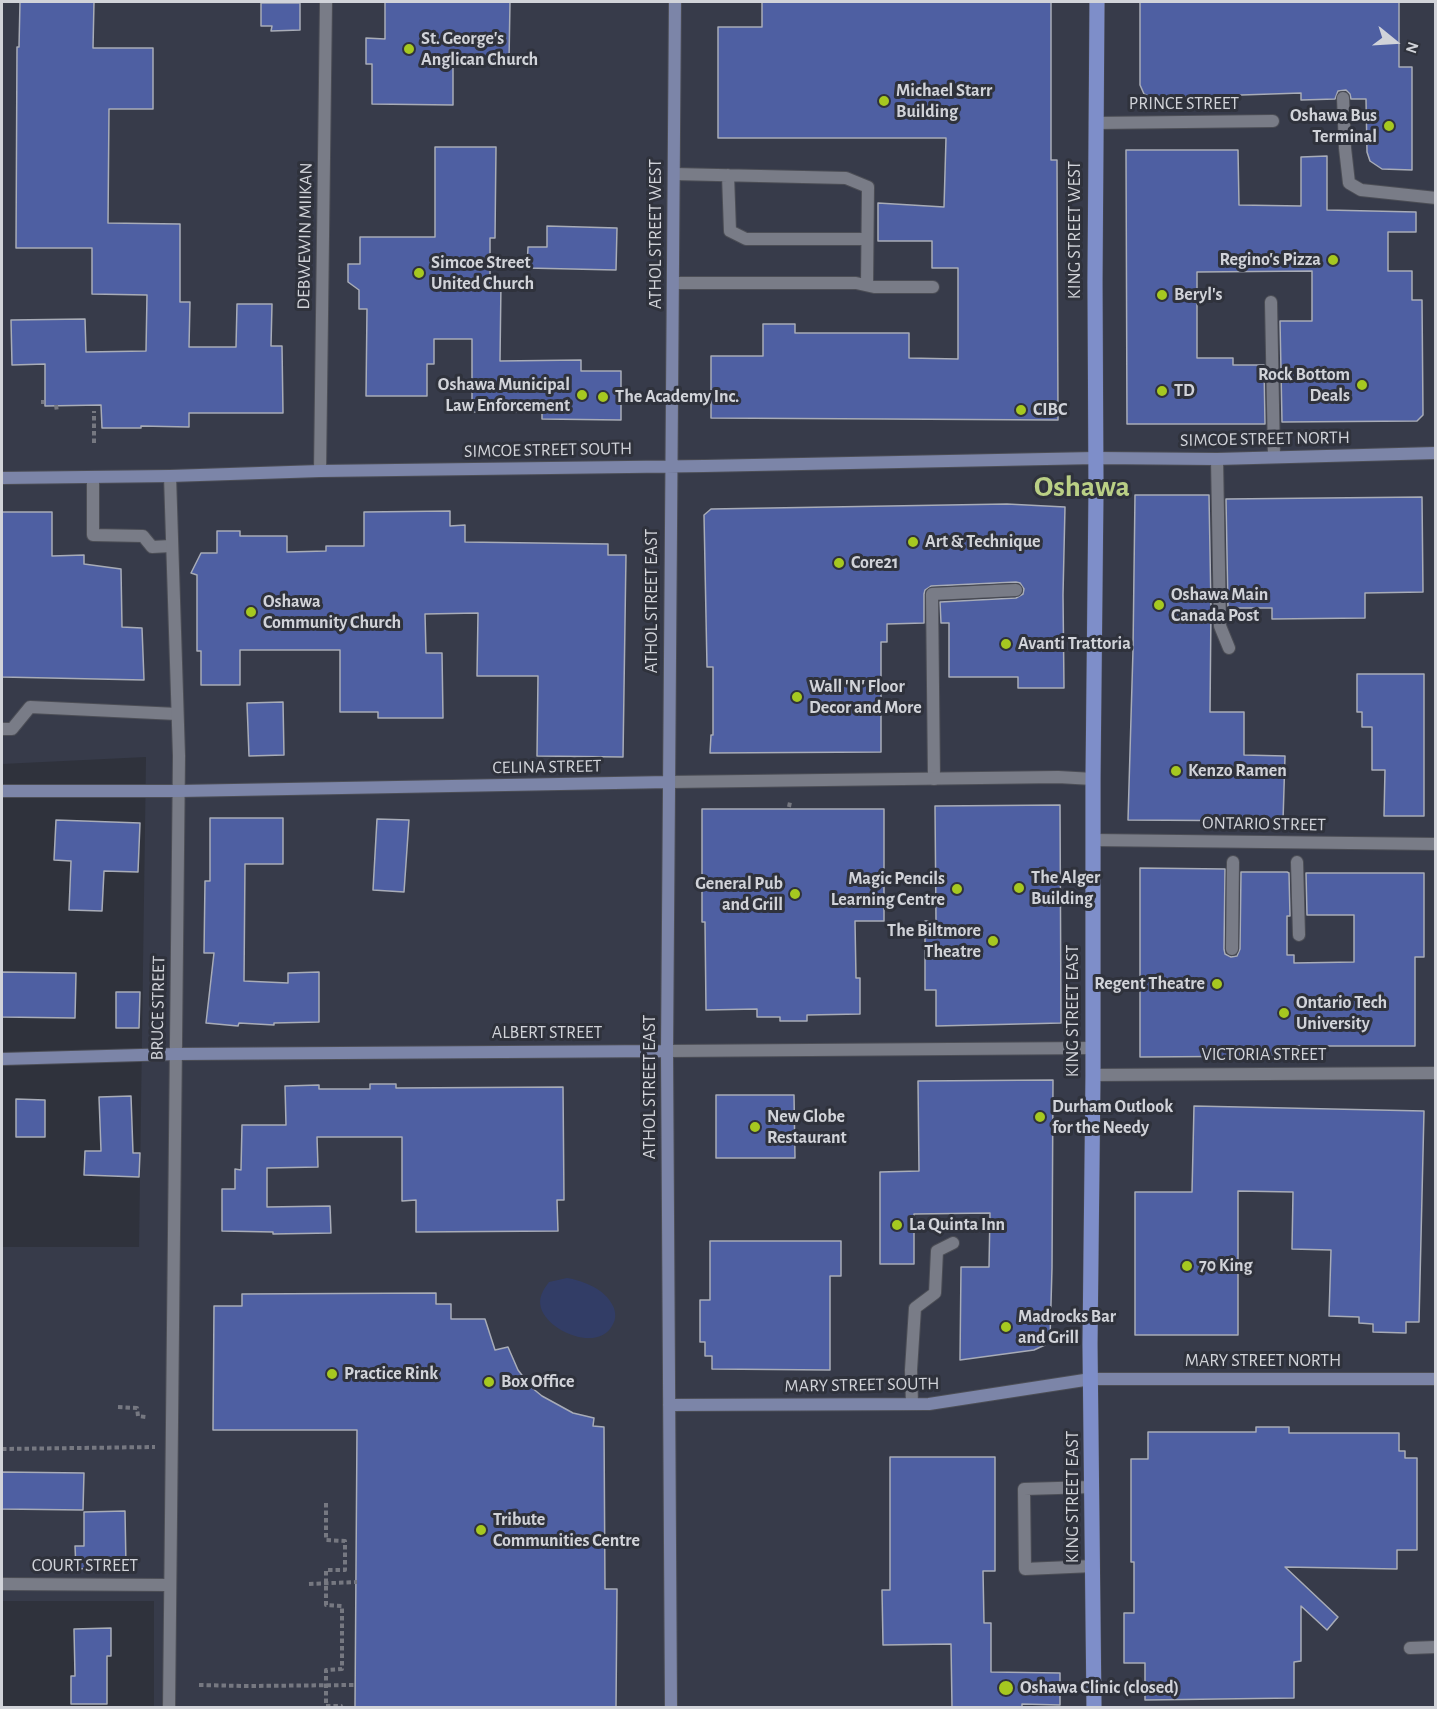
<!DOCTYPE html>
<style>
body{margin:0}
#map{position:relative;width:1437px;height:1709px;overflow:hidden;background:#2f323c;font-family:"Alegreya Sans",sans-serif}
canvas{display:block}
.frame{position:absolute;inset:0;border:3px solid #d1d3d9;pointer-events:none}
.north{position:absolute;left:1365px;top:12px;width:60px;height:60px;-webkit-text-stroke:4px #2f323c;paint-order:stroke;rotate:108deg;font-size:16px;font-weight:700;line-height:24px;text-align:center;color:#d1d3d9}
.north::after{content:'';display:block;margin:auto;width:21px;height:27px;background:#d1d3d9;clip-path:polygon(50% 0,100% 100%,50% 72%,0 100%)}
</style>
<div id="map">
<canvas width="1437" height="1709"></canvas>
<div class="frame"></div>
<div class="north">N</div>
</div>
<script>
const c = document.querySelector('canvas').getContext('2d');
c.lineJoin = 'round';
function paint(path, color) {
  c.fillStyle = color;
  c.fill(path, 'evenodd');
}
function strokePath(path, color, width, dash) {
  c.strokeStyle = color;
  c.lineWidth = width;
  c.lineCap = dash ? 'butt' : 'round';
  c.setLineDash(dash || []);
  c.stroke(path);
}
function write(font, color, halo, rows, align = 'center') {
  c.font = font + ' "Alegreya Sans",sans-serif';
  c.lineWidth = 6;
  c.setLineDash([]);
  c.textBaseline = 'middle';
  c.strokeStyle = halo;
  c.fillStyle = color;
  for (const [text, x, y, turn = 0] of rows) {
    c.save();
    c.translate(x, y);
    c.rotate((+turn || 0) * Math.PI / 180);
    c.textAlign = isNaN(turn) ? turn : align;
    if (halo) c.strokeText(text, 0, 0);
    c.fillText(text, 0, 0);
    c.restore();
  }
}
paint(new Path2D(`
 M2,2H1435V1707H154V1601H2V1247H139L146,757L2,764Z`), '#373b4a');
paint(new Path2D(`
 M567,1278C584,1281 605,1289 613,1306C616,1312 616,1319 613,1324C600,1353 548,1332 541,1308C538,1298 543,1290 549,1282Z`), '#323d66');
const building = new Path2D(`
 M20,2H94L93,48H153V109H109L108,223L180,224V302H190L189,347H236L237,304H272L271,346H282L283,413H189V427L141,426V428H102L101,405L45,406V364L12,365L11,320L85,319L86,352L146,351L147,295L92,294V248H16L17,47H19Z
 M385,2H510L509,60H453V105L372,104V64H366V38L385,39Z
 M762,2H1051V160H1057L1058,420L711,418V356H763V324H795V333H909V358L958,359V268H932V241H878V203L944,207L946,138H718V27H762Z
 M1140,2H1399V67H1412V170L1382,169L1370,161L1367,152L1366,99H1351L1350,94L1346,90L1338,91L1335,99L1301,100V93L1152,98L1144,94L1140,85Z
 M261,3H300V30L271,31L272,26H261Z
 M435,147H496L495,238H490V282H501L500,361L581,360V371H621V420L542,419V412H472V339H434V364H427V396H366L367,309H359V290L348,282V264H360V237H435Z
 M1126,150H1238L1239,205L1301,206V157L1327,156V210L1416,212V232H1388V271H1412V300H1422L1423,415L1417,421L1282,422L1280,321H1312V271L1197,272V358H1233V365H1264L1265,424H1127Z
 M547,226L617,228L616,270L527,268L528,247H547Z
 M1135,495H1209L1211,608L1210,712H1244V755L1285,756L1283,821L1128,820L1133,650Z
 M1422,497L1423,592L1365,593V618L1272,619V608H1228L1226,499Z
 M1007,504L1065,507L1063,595L1064,688H1018V677H949V623H941L940,602L1016,598L1023,594L1024,589L1020,583L1016,582L931,586L925,590L924,594V623L887,624V642H881V752L710,753L711,735H713V667H707L704,515L711,509Z
 M450,511V526L465,525V542L608,544V555H626L623,757L537,756L538,676H477L478,613L425,614L426,653H442L443,718H378V712H340V650H240V685H201V651H197V575L191,573L201,553H217V531H240V536H287V552L326,551V546H364V512Z
 M2,512H52V556L84,555V564L121,569L122,627L142,628L144,680L2,677Z
 M1357,674H1424V816H1384L1385,770H1372V727H1362V712H1357Z
 M283,702L284,755L249,756L247,703Z
 M1060,805L1061,1023L936,1026V990H925V921H936L935,806Z
 M702,809H884V921H855L856,978H860V1014L807,1015V1021H780V1017H757V1009L706,1010L705,922H702Z
 M210,818H283V864H245L244,981L288,983V973L319,972V1022L274,1023V1025L239,1023L238,1026L206,1023L214,953H204L205,881H210Z
 M377,819L409,820L404,892L373,890Z
 M56,820L140,823L138,872L104,871L102,911L69,910L71,861L54,860Z
 M1140,868L1225,869L1224,949L1225,954L1231,957L1237,956L1240,949L1241,872H1287L1289,873L1290,916H1287V955H1294V963L1354,962V915H1307L1306,873H1424V957H1415V1046H1294V1056L1140,1057Z
 M2,972L76,973L75,1018L2,1017Z
 M116,992H140L139,1028H116Z
 M1053,1080L1052,1268L1050,1339L1045,1345L1034,1350L960,1360L961,1267H989L990,1213L914,1214V1264H880V1172L919,1171L918,1081Z
 M370,1084H396V1088L563,1087L564,1200H557L558,1231L416,1232V1200L402,1201V1137H317L318,1167L267,1168V1207L330,1206L331,1233L273,1234V1232L222,1231V1189H235V1169L241,1170L242,1125H286L285,1086L319,1085V1089H370Z
 M716,1095H794L795,1158H716Z
 M131,1096L133,1153H140L139,1177L84,1175L85,1151H101L99,1097Z
 M16,1099L45,1100V1137H16Z
 M1194,1106L1424,1111L1419,1322H1406V1333L1373,1332V1324L1359,1323V1317L1329,1316L1331,1250L1292,1249L1293,1192L1238,1191V1335H1135V1192H1192Z
 M710,1241H841V1276H830V1370L712,1369V1356H705V1342H700V1300H710Z
 M436,1293V1304H451V1319H485L495,1350L508,1347L518,1370L531,1387L542,1396L573,1413L594,1418L593,1426L604,1427L605,1589H617L616,1707H355L357,1430H213L214,1306H242V1294Z
 M1256,1427H1289V1433H1399V1451H1405V1458H1417V1550H1397V1569L1285,1567L1338,1617L1327,1630L1301,1606V1661L1294,1662V1698L1145,1700V1663H1124V1613H1134V1562H1131V1459H1148V1432H1256Z
 M890,1457H995V1571H983L984,1623H991V1672L1060,1673V1705L1022,1704V1707H952L951,1644L883,1645L882,1590H890Z
 M2,1472L84,1473L83,1510L2,1509Z
 M125,1511L126,1567L76,1569L75,1546H84V1512Z
 M111,1628V1656H107V1704H71V1676H75L74,1629Z`);
paint(building, '#4e5fa2');
strokePath(building, '#a8acb7', 1.5);
const lane = new Path2D(`
 M1343,98L1345,148L1349,183L1361,190L1436,198
 M674,174L846,178L868,187L867,285
 M728,175L730,231L746,239H867
 M673,283H856L874,287H933
 M1271,302L1274,456
 M1217,459L1220,626L1229,648
 M93,477V535L143,536L152,547L171,546
 M2,729H12L30,707L177,714
 M934,779L932,594L1016,590
 M912,1404L911,1370L915,1308L935,1293L937,1251L953,1243
 M1092,1487L1024,1489L1025,1569L1093,1566
 M1410,1648L1436,1647`);
const street = new Path2D(`
 M1095,123L1273,121
 M320,471L326,2
 M669,782L1058,777L1093,779
 M1093,840L1436,844
 M1297,862L1299,935
 M1232,949L1233,862
 M667,1051L1093,1048
 M1093,1075L1436,1073
 M2,1584L169,1585
 M169,1708L179,756L170,476`);
const secondary = new Path2D(`
 M2,478L170,476L320,471L704,466L1095,458L1217,459L1436,453
 M2,791H179L669,782
 M2,1059L176,1054L667,1051
 M669,1405L929,1404L1091,1379H1436
 M671,1708L667,1051L675,2`);
const primary = new Path2D(`
 M1094,1708L1090,1344L1093,1075V779L1096,491L1095,282L1097,2`);
strokePath(lane, '#4c4e56', 14);
strokePath(street, '#4c4e56', 14);
strokePath(secondary, '#4c4e56', 14);
strokePath(primary, '#4c4e56', 16);
strokePath(new Path2D(`
 M41,402H44
 M56,405L57,412
 M94,443V411
 M789,807L790,802
 M118,1407L137,1408L138,1416L146,1417
 M2,1449L155,1447
 M326,1503V1540L345,1541V1570H326V1605L342,1606V1669L326,1670V1706H341V1708
 M309,1584L357,1582
 M199,1685L246,1686L355,1685`), '#767881', 4, [4.5, 3]);
strokePath(lane, '#797c87', 12);
strokePath(street, '#797c87', 12);
strokePath(secondary, '#7c85a8', 12);
strokePath(primary, '#7e8ec9', 15);
for (const [x, y, r, color] of [
 [409,49,6,"#a6c820"],
 [884,101,6,"#a6c820"],
 [1389,126,6,"#a6c820"],
 [1333,260,6,"#a6c820"],
 [419,273,6,"#a6c820"],
 [1162,295,6,"#a6c820"],
 [1362,385,6,"#a6c820"],
 [1162,391,6,"#a6c820"],
 [582,395,6,"#a6c820"],
 [603,397,6,"#a6c820"],
 [1021,410,6,"#a6c820"],
 [913,542,6,"#a6c820"],
 [839,563,6,"#a6c820"],
 [1159,605,6,"#a6c820"],
 [251,612,6,"#a6c820"],
 [1006,644,6,"#a6c820"],
 [797,697,6,"#a6c820"],
 [1176,771,6,"#a6c820"],
 [1019,888,6,"#a6c820"],
 [957,889,6,"#a6c820"],
 [795,894,6,"#a6c820"],
 [993,941,6,"#a6c820"],
 [1217,984,6,"#a6c820"],
 [1284,1013,6,"#a6c820"],
 [1040,1117,6,"#a6c820"],
 [755,1127,6,"#a6c820"],
 [897,1225,6,"#a6c820"],
 [1187,1266,6,"#a6c820"],
 [1006,1327,6,"#a6c820"],
 [332,1374,6,"#a6c820"],
 [489,1382,6,"#a6c820"],
 [481,1530,6,"#a6c820"],
 [1006,1688,8,"#a6c820"]
]) {
  const dot = new Path2D();
  dot.arc(x, y, r, 0, 2 * Math.PI);
  c.fillStyle = color;
  c.fill(dot);
  strokePath(dot, '#2f323c', 2);
}
write('bold 18px', '#d1d3d9', '#2f323c', [
 ["St. George's",421,39],
 ["Anglican Church",421,60],
 ["Michael Starr",896,91],
 ["Building",896,112],
 ["Oshawa Bus",1377,116,"right"],
 ["Terminal",1377,137,"right"],
 ["Regino's Pizza",1321,260,"right"],
 ["Simcoe Street",431,263],
 ["United Church",431,284],
 ["Beryl's",1174,295],
 ["Rock Bottom",1350,375,"right"],
 ["Deals",1350,396,"right"],
 ["Oshawa Municipal",570,385,"right"],
 ["Law Enforcement",570,406,"right"],
 ["TD",1174,391],
 ["The Academy Inc.",615,397],
 ["CIBC",1033,410],
 ["Art & Technique",925,542],
 ["Core21",851,563],
 ["Oshawa Main",1171,595],
 ["Canada Post",1171,616],
 ["Oshawa",263,602],
 ["Community Church",263,623],
 ["Avanti Trattoria",1018,644],
 ["Wall 'N' Floor",809,687],
 ["Decor and More",809,708],
 ["Kenzo Ramen",1188,771],
 ["The Alger",1031,878],
 ["Building",1031,899],
 ["Magic Pencils",945,879,"right"],
 ["Learning Centre",945,900,"right"],
 ["General Pub",783,884,"right"],
 ["and Grill",783,905,"right"],
 ["The Biltmore",981,931,"right"],
 ["Theatre",981,952,"right"],
 ["Regent Theatre",1205,984,"right"],
 ["Ontario Tech",1296,1003],
 ["University",1296,1024],
 ["Durham Outlook",1052,1107],
 ["for the Needy",1052,1128],
 ["New Globe",767,1117],
 ["Restaurant",767,1138],
 ["La Quinta Inn",909,1225],
 ["70 King",1199,1266],
 ["Madrocks Bar",1018,1317],
 ["and Grill",1018,1338],
 ["Practice Rink",344,1374],
 ["Box Office",501,1382],
 ["Tribute",493,1520],
 ["Communities Centre",493,1541],
 ["Oshawa Clinic (closed)",1020,1688]
], 'left');
write('18px', '#d1d3d9', '#2f323c', [
 ["PRINCE STREET",1184,104],
 ["KING STREET WEST",1075,230,-90],
 ["ATHOL STREET WEST",656,234,-90],
 ["DEBWEWIN MIIKAN",305,236,-89],
 ["SIMCOE STREET NORTH",1265,439,-1],
 ["SIMCOE STREET SOUTH",548,450,-1],
 ["ATHOL STREET EAST",652,601,-90],
 ["CELINA STREET",547,767,-1],
 ["ONTARIO STREET",1264,824,1],
 ["BRUCE STREET",158,1008,-89],
 ["KING STREET EAST",1073,1011,-90],
 ["ALBERT STREET",547,1033],
 ["VICTORIA STREET",1264,1055],
 ["ATHOL STREET EAST",650,1087,-90],
 ["MARY STREET NORTH",1263,1361],
 ["MARY STREET SOUTH",862,1385,-1],
 ["KING STREET EAST",1073,1497,-90],
 ["COURT STREET",85,1566]
]);
write('bold 30px', '#bacf85', '#2f323c', [
 ["Oshawa",1082,487]
]);
</script>
